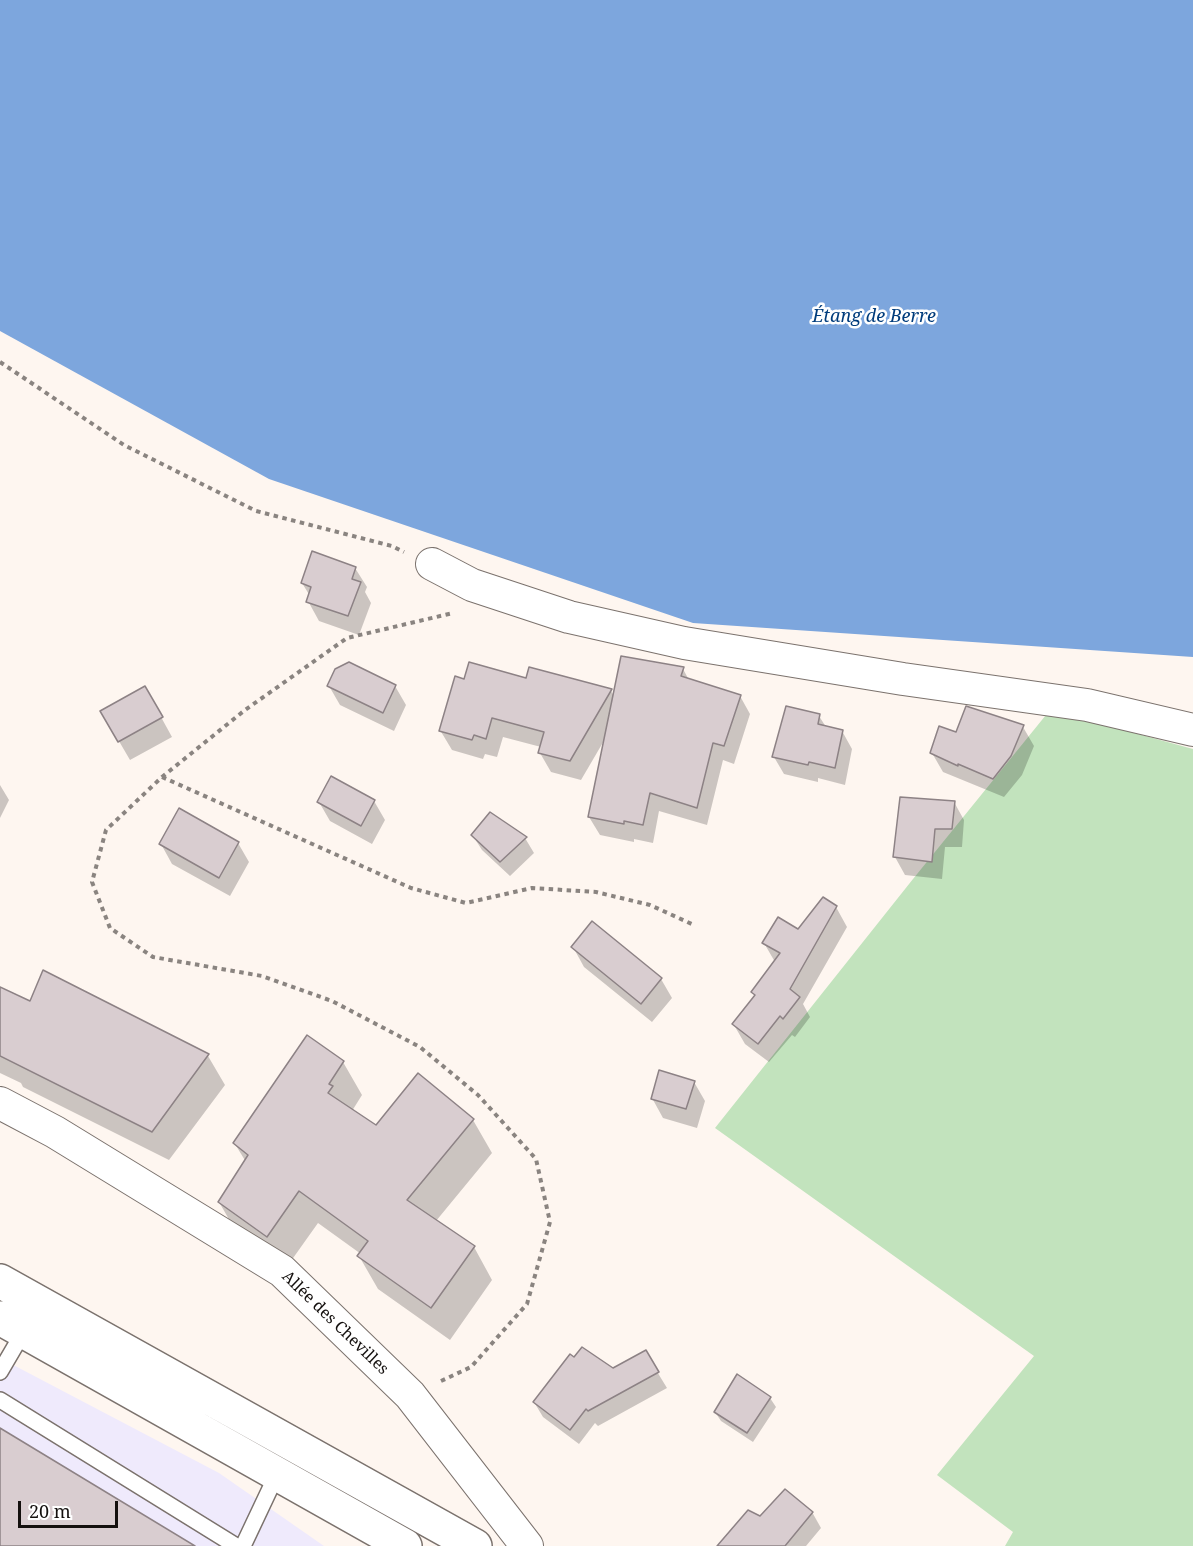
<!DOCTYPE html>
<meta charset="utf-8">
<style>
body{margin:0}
#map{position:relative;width:1193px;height:1546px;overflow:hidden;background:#fef6f0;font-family:"Noto Serif",serif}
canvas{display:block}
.scale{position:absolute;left:18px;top:1501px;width:100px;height:27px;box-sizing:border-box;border:3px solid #14100e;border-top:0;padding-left:8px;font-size:18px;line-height:21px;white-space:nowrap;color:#14100e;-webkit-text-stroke:4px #fff;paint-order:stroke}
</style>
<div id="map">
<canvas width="1193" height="1546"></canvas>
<div class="scale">20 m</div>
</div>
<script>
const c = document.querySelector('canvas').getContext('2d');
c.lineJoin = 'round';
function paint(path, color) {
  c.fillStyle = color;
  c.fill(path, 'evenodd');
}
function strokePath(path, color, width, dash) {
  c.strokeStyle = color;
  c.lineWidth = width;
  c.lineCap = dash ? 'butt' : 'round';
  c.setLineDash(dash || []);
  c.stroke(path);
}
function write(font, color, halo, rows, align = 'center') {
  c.font = font + ' "Noto Serif",serif';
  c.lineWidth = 5;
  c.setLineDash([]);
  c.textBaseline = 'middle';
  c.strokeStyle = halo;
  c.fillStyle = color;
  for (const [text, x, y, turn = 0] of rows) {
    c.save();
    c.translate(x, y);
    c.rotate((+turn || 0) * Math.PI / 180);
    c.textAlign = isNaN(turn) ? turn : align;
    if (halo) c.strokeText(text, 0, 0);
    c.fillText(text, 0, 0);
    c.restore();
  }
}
paint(new Path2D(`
 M0,1358L219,1473L324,1546H0Z`), '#efeafc');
paint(new Path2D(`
 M1050,710L1193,749V1546H1005L1013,1532L937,1475L1034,1356L715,1128L913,879Z`), '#c2e3bd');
paint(new Path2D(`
 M0,0H1193V657L693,623L269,479L0,331Z`), '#7da6dd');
paint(new Path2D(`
 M355,568L367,587L365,592L371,603L359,635L319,621L308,601L310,596L302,583Z
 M683,669L689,680L740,696L750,714L734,764L723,760L707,825L659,811L653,843L634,839V842L600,835L589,817L605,739L581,780L551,772L540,753L541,747L503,737L497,757L485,754L483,759L452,750L440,730L466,680H527L611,691L614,696Z
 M329,686H395L406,705L394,731L340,705Z
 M145,688L172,737L130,760L102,712Z
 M819,716L826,727L842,731L852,749L845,785L818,778V782L784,774L774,757Z
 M1023,727L1034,746L1022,775L1004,797L943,772L932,753Z
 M0,785L9,800L0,818Z
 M374,801L385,820L372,844L330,821L319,802Z
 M954,802L964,820L962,847H945L942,879L905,875L895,857Z
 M473,836L525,838L534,853L510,876L482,850Z
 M238,843L249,862L230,896L172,864L161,844Z
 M836,907L847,927L803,1004L810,1017L795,1037L792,1035L769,1062L745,1044L734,1025L756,997L753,992L775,962L764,943L799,931Z
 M573,947L661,979L672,998L652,1022L584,967Z
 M44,972L208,1056L225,1085L169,1160L23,1087L21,1083L0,1073V989L31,1003Z
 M343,1062L362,1095L352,1111L376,1127L419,1075L473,1120L492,1153L436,1221L474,1247L492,1280L450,1340L378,1289L359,1256L361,1254L318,1223L286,1268L238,1235L219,1202L246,1162L235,1144Z
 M694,1082L705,1101L697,1128L663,1118L652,1098Z
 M645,1352L667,1388L598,1426L595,1423L579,1444L543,1417L534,1402L612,1369Z
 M770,1398L776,1407L753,1442L721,1421L715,1412Z
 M812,1512L821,1528L806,1546H718L761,1518Z`), '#0003');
const building = new Path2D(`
 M312,551L356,567L352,579L361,582L348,616L306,602L311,587L301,583Z
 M621,656L684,667L681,676L741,695L724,746L713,743L697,808L650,793L643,825L624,821V824L588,817Z
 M349,662L396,685L383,713L327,686L335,669Z
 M469,662L526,678L529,667L612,689L570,761L538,753L544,732L492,718L486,739L474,735L472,740L439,731L455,676L464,679Z
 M145,686L163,717L118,742L100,711Z
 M786,706L820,714L818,724L843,730L835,768L809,762L808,765L772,757Z
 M966,706L1024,725L1011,756L993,779L958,764V766L930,753L939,726L956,732Z
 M331,776L375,800L361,826L317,802Z
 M900,797L955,801L952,829H935L932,862L893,857Z
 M179,808L239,842L219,878L159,844Z
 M490,812L527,837L500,862L471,835Z
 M823,897L837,906L790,989L800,997L783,1019L780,1016L758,1044L732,1024L755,995L751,992L780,953L762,943L778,917L798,929Z
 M592,921L662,978L641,1004L571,947Z
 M43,970L209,1054L152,1132L0,1056V987L30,1001Z
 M307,1035L344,1061L329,1084L333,1086L328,1093L376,1125L418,1073L474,1119L407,1200L475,1246L431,1308L357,1256L368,1241L299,1191L267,1237L218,1202L248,1155L233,1143Z
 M659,1070L695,1081L686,1109L651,1099Z
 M582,1347L613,1368L646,1350L659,1372L588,1411L586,1409L570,1430L533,1402L570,1354L574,1357Z
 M737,1374L771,1397L747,1433L714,1412Z
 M0,1428L195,1546H0Z
 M785,1489L813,1512L785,1546H717L748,1510L760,1516Z`);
paint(building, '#d9cdd0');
strokePath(building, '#8d8285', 1.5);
const lane = new Path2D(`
 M0,1372L24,1331
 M0,1400L236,1546
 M243,1546L277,1474`);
const street = new Path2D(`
 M432,564L472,585L569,617L684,643L903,679L1087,705L1193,730
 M0,1103L55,1132L282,1271L410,1395L527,1546`);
const primary = new Path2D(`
 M0,1281L475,1546
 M0,1318L405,1546`);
strokePath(lane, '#7b726d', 18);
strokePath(street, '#7b726d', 34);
strokePath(primary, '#7b726d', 36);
strokePath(new Path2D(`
 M0,362L124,445L256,511L392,546L404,552
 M162,777L411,888L466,903L532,888L596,892L650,905L694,925
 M441,1381L471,1367L527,1304L550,1222L536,1159L478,1095L420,1047L332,1001L262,976L153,957L110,928L92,882L106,830L162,777L245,710L347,638L453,613`), '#8a8480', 4, [4.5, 4.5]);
strokePath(lane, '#fff', 15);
strokePath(street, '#fff', 32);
strokePath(primary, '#fff', 33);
write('16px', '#14100e', '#fff', [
 ["Allée des Chevilles",335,1323,44]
]);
write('italic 18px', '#003c7c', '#fff', [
 ["Étang de Berre",874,317]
]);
</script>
